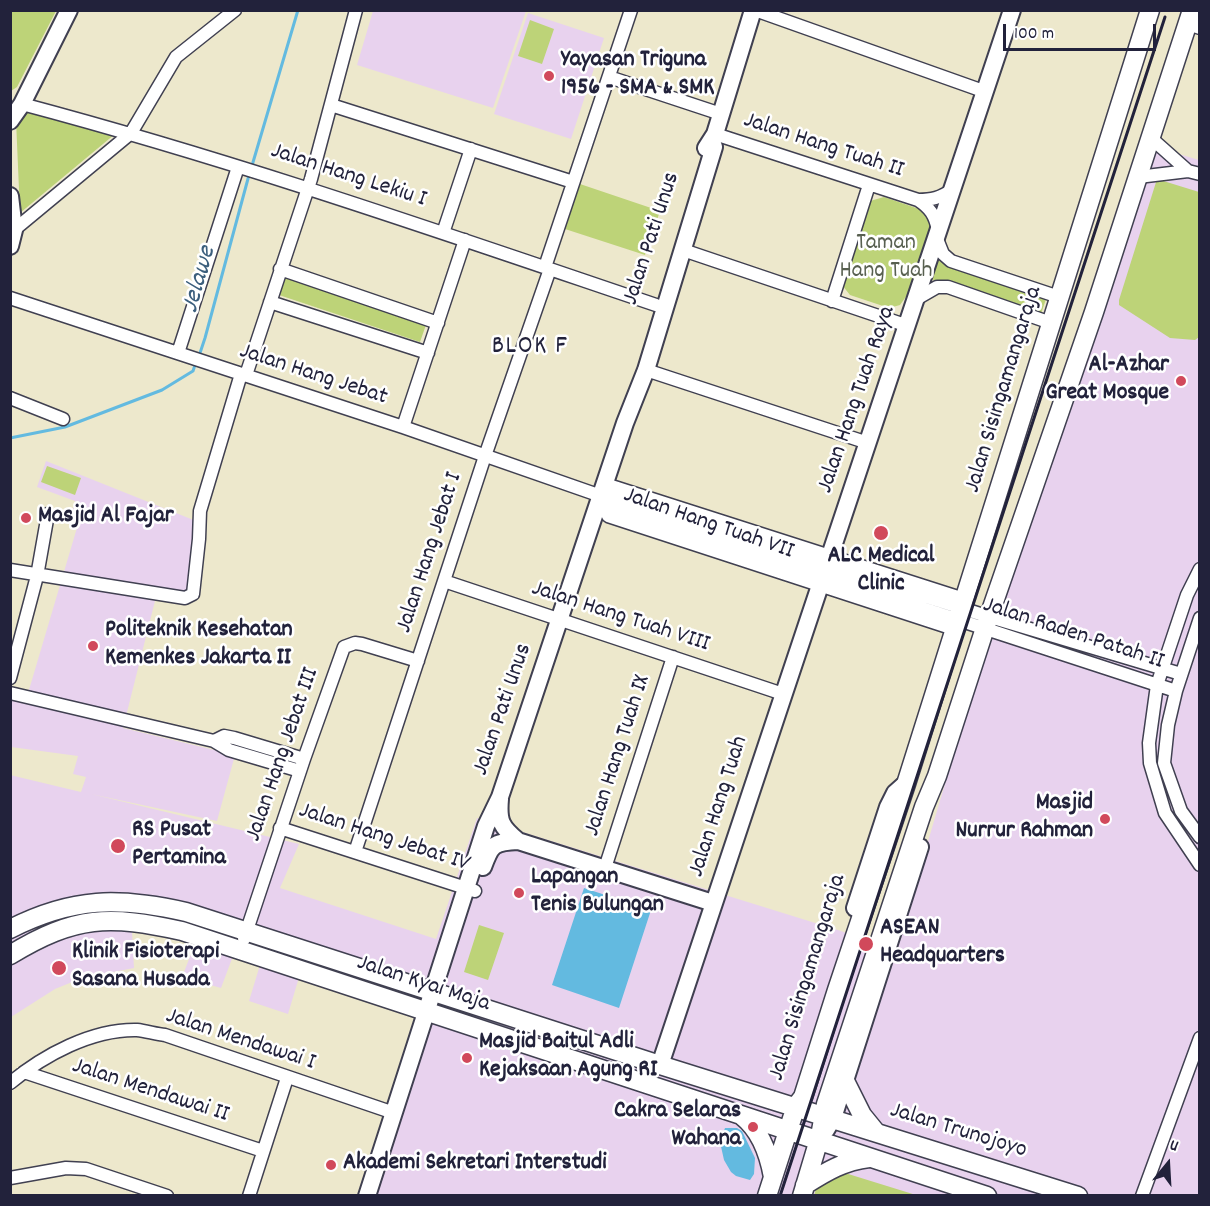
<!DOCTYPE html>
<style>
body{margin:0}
#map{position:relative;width:1210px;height:1206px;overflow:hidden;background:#ede8cc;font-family:Dekko,sans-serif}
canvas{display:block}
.frame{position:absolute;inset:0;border:12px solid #22223b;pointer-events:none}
.north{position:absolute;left:1138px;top:1134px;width:60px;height:60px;-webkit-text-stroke:4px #fff;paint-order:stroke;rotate:18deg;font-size:16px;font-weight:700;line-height:24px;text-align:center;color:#22223b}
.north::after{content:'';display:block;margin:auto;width:21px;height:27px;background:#22223b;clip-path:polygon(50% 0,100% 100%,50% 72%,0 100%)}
.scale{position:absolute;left:1003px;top:24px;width:153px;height:27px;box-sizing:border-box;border:3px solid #22223b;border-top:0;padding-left:8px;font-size:18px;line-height:21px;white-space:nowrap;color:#22223b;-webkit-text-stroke:4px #fff;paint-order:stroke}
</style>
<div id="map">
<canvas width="1210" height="1206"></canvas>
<div class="frame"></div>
<div class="north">U</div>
<div class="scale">100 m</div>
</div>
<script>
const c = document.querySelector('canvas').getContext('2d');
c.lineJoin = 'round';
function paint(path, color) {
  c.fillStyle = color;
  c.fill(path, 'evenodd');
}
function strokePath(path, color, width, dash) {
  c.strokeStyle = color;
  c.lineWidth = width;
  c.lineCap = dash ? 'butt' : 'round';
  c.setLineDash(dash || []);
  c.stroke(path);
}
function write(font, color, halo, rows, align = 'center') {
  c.font = font + ' Dekko,sans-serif';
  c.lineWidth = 5;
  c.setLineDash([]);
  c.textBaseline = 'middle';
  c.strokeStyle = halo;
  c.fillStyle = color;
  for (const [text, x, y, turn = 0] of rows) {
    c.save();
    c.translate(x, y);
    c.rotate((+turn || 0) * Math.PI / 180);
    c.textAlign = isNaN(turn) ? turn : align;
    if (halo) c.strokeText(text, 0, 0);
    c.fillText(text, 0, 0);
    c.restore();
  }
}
paint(new Path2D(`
 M373,11H526L493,108L357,65Z
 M528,13L604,38L571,139L494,114Z
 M1152,146L1199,160V1195H363L416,1015L300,974L288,1014L249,1001L260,965L233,956L221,988L182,977L195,944L164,934L132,932L134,968L82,978L55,989L11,1017L10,775L81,792L86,777L73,774L78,756L11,747V697L26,700L79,521L71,518L75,501L37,487L46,461L196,521L190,595L158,589L123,728L235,755L217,821L91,794L299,844L280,888L436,939L477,818L841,931L895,953L947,777Z`), '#e8d2ee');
paint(new Path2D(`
 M11,10L56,11L17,87L11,91Z
 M530,20L554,29L542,64L518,56Z
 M25,110L115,134L20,213L16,120Z
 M1157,179L1199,192V337L1195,340L1170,338L1119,305V300Z
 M580,184L660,211L645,255L565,229Z
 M884,197L925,211L932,224L931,232L910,291L900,305L889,308L850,295L842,285L870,201Z
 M938,260L956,270L1046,299L1041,314L931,279Z
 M286,274L427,322L420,342L279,295Z
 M47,466L81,478L75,495L41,482Z
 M479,925L504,933L488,980L464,972Z
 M845,1173L916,1195L814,1196L816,1188Z`), '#bdd378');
paint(new Path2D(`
 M584,888L651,910L619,1008L552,985Z
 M725,1128H737L742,1131L755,1158L754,1174L750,1180L736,1176L731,1172L724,1160L720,1142Z`), '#63bae0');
strokePath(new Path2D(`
 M251,169L298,10
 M199,356L205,338L249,175
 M10,438L65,427L162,390L193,371L196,362`), '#63bae0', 3);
const street = new Path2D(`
 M755,10L986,92
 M1188,24L1200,28
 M609,77L721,114
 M22,104C237,161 446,234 656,305
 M331,105L573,182
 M715,134L918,200C932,200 940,198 952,190
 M1151,138L1188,171
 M1138,177L1188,171L1200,174
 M918,200C930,208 935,215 938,230
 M14,230L131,133L176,57L235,10
 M443,233L471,149
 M937,239L943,254L951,261L1059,297
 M683,250L908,326
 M545,267L631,10
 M280,269L438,323
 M10,298L403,427L601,496L616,508L1176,691
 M918,298L937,287H948L1051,323
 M832,301L869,185
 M270,302L428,353
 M178,353L238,167
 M646,370L868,443
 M246,375L311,179L356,10
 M10,398L63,419
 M403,427L465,240
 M605,484L964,599L966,605
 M602,492L980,614L1181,674
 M601,497L608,516L954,629L960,626
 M1200,569L1187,595L1157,685L1149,743L1150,763L1165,813L1200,865
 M10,570L185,598L193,594L199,539L200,511L241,374
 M444,581L783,694
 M1200,618L1176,691L1168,725L1164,763L1181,811L1200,837
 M10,678L37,576L48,514
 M10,693L214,741L229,750L300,771
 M214,741L224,736L234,738L304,759
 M280,828L475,891
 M355,852L485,456L550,269
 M605,868L673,657
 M244,939L304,759L344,647L355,643L362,644L418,661
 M24,1072L263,1151
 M10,1083C44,1055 92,1029 137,1030C146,1031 156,1034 165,1035L394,1113
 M10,1178L66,1168L86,1169L167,1196
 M249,1196L287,1078
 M1142,1196L1200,1038`);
const secondary = new Path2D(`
 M10,121L22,104L69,10
 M706,148L715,134L753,10
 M10,196L14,230L10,246
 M500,799C498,821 501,827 518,841L713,903
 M483,867C491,845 493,842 518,841
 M855,908L888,807L895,793L904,785
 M660,1065L1012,10
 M826,1130L833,1118L920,847
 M367,1196L486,826L500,797L625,423L646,370L714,147L712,141`);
const primary = new Path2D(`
 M10,929C73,897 119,897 186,912L660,1065L1078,1196
 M10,955C76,915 109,915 182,931L987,1196
 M845,1081L862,1115L875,1131
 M742,1116C760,1130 769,1155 773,1177
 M805,1185C827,1171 844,1161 869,1158
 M767,1196L796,1106L803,1097L837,990L906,784L1150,10
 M802,1196L820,1136L826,1104L924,807L937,776L985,628L1094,312L1192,10`);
strokePath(street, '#404051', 15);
strokePath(secondary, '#404051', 20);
strokePath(primary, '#404051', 21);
strokePath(street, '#fff', 12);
strokePath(secondary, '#fff', 16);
strokePath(primary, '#fff', 18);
strokePath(new Path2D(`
 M780,1196L1165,17`), '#22223b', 3);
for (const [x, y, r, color] of [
 [549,76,6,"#d1495b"],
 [1181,381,6,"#d1495b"],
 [26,518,6,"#d1495b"],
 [881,533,8,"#d1495b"],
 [93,646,6,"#d1495b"],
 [1105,819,6,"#d1495b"],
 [118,846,8,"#d1495b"],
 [519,893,6,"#d1495b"],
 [866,944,8,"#d1495b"],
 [59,968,8,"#d1495b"],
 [467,1058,6,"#d1495b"],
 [753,1127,6,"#d1495b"],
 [331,1165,6,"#d1495b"]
]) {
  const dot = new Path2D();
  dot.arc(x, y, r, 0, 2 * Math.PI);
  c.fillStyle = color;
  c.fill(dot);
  strokePath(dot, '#fff', 2);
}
write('bold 24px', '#22223b', '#fff', [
 ["Yayasan Triguna",561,62],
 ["1956 - SMA & SMK",561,90],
 ["Al-Azhar",1169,367,"right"],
 ["Great Mosque",1169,395,"right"],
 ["Masjid Al Fajar",38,518],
 ["ALC Medical",881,558,"center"],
 ["Clinic",881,586,"center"],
 ["Politeknik Kesehatan",105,632],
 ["Kemenkes Jakarta II",105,660],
 ["Masjid",1093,805,"right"],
 ["Nurrur Rahman",1093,833,"right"],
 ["RS Pusat",132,832],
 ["Pertamina",132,860],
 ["Lapangan",531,879],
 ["Tenis Bulungan",531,907],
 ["ASEAN",880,930],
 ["Headquarters",880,958],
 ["Klinik Fisioterapi",72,954],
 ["Sasana Husada",72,982],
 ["Masjid Baitul Adli",479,1044],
 ["Kejaksaan Agung RI",479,1072],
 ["Cakra Selaras",741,1113,"right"],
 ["Wahana",741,1141,"right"],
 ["Akademi Sekretari Interstudi",343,1165]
], 'left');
write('24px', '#22223b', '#fff', [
 ["Jalan Hang Tuah II",823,147,18],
 ["Jalan Hang Lekiu I",348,177,18],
 ["Jalan Pati Unus",653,239,-72],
 ["Jalan Hang Jebat",313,376,18],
 ["Jalan Sisingamangaraja",1005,390,-73],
 ["Jalan Hang Tuah Raya",858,400,-71],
 ["Jalan Hang Tuah VII",708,525,19],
 ["Jalan Hang Jebat I",431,553,-72],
 ["Jalan Hang Tuah VIII",620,618,18],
 ["Jalan Raden Patah II",1073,635,18],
 ["Jalan Pati Unus",504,710,-71],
 ["Jalan Hang Jebat III",284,755,-71],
 ["Jalan Hang Tuah IX",619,756,-72],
 ["Jalan Hang Tuah",720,807,-72],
 ["Jalan Hang Jebat IV",384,839,18],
 ["Jalan Sisingamangaraja",809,978,-73],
 ["Jalan Kyai Maja",423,985,18],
 ["Jalan Mendawai I",240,1041,18],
 ["Jalan Mendawai II",150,1092,18],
 ["Jalan Trunojoyo",958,1132,17]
]);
write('24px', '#586050', '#fff', [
 ["Taman",886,245],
 ["Hang Tuah",886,273]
]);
write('italic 26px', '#3c5f7d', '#fff', [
 ["Jelawe",201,280,-74]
]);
c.letterSpacing = '1.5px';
write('26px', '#22223b', '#fff', [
 ["BLOK F",530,348]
]);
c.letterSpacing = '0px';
</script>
